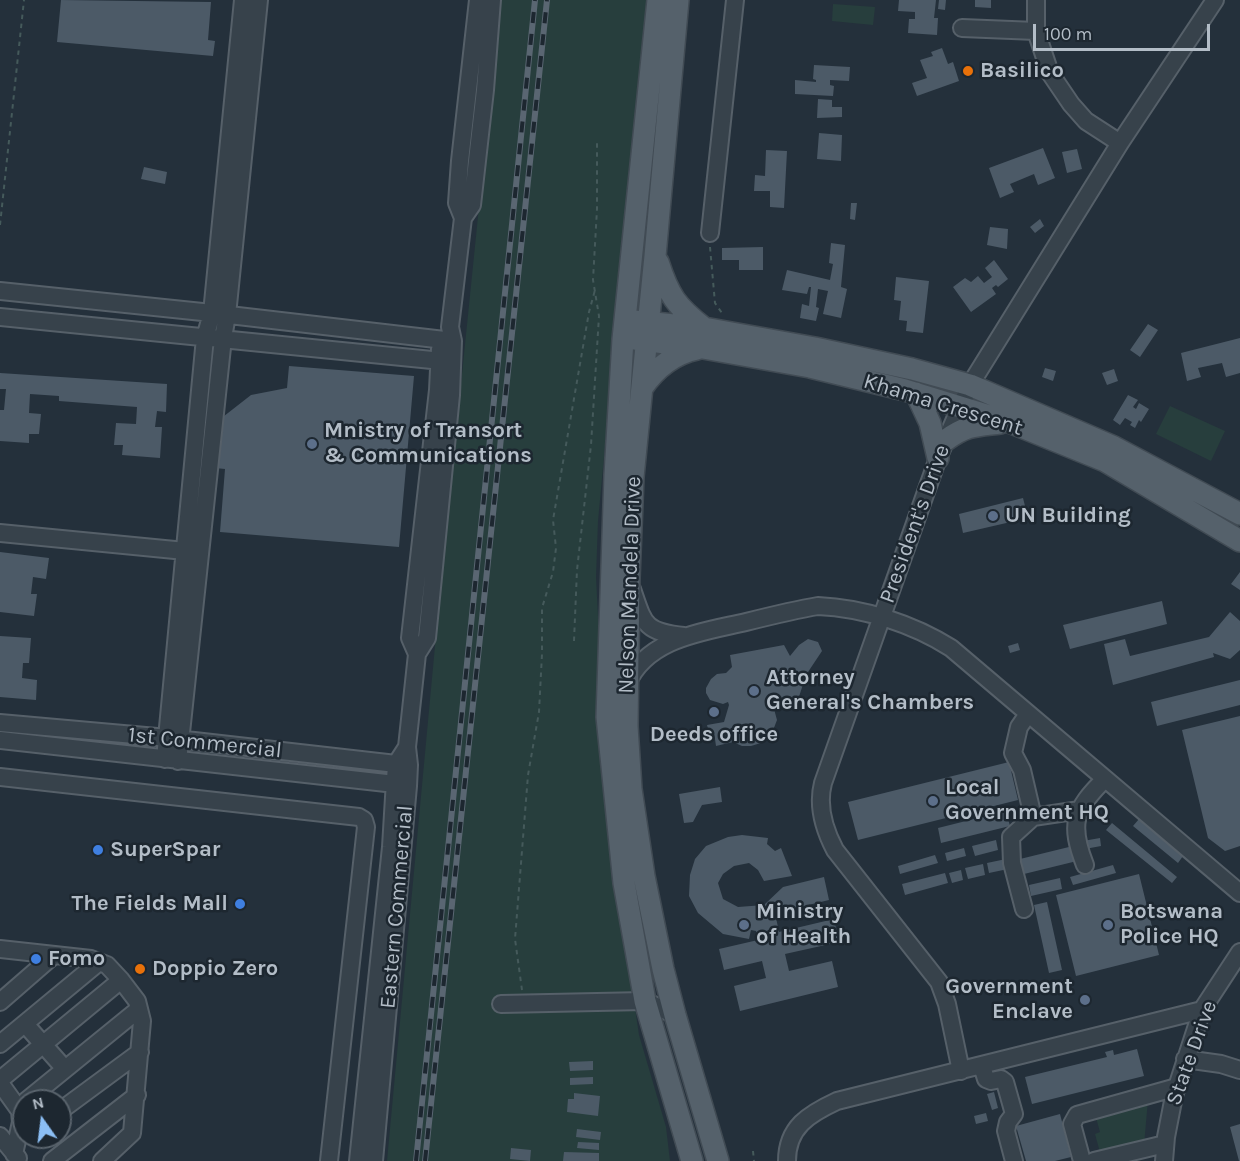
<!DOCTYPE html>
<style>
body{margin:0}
#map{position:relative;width:1240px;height:1161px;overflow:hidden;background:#24303b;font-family:Karla,sans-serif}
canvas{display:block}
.north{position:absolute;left:12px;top:1089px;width:60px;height:60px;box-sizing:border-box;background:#1d2730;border:2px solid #59636c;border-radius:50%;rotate:346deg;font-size:16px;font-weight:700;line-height:24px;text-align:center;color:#b3bdc7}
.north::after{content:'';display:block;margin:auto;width:21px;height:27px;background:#8bbef4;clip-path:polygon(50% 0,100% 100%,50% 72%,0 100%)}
.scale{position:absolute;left:1033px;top:24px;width:177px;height:27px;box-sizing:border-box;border:3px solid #b3bdc7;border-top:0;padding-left:8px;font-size:18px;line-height:21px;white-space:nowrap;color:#b3bdc7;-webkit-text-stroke:4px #1d2730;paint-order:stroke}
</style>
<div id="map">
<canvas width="1240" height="1161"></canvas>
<div class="north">N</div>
<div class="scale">100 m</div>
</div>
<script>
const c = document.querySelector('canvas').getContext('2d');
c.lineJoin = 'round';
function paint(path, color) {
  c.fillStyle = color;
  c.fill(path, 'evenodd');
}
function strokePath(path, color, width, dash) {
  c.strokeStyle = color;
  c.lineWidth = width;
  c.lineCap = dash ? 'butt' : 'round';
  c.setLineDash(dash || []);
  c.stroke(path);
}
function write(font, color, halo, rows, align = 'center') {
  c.font = font + ' Karla,sans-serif';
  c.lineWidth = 5;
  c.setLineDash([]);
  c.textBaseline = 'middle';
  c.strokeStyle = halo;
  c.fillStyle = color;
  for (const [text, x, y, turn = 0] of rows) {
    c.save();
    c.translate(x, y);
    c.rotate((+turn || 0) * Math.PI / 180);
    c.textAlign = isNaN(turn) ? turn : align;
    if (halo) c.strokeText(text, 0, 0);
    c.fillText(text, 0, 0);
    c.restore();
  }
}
paint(new Path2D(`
 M500,0H647L598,521L596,577L609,832L639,1035L666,1127L670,1161H387L442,571Z
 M833,4L875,7L873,25L832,21Z
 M1170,406L1225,431L1211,461L1156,434Z
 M1148,1100L1144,1145L1101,1156L1095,1134L1100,1132L1095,1114Z`), '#273e3d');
paint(new Path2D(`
 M61,0L211,2L208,40L215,41L213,56L57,42Z
 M899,0H936L934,18H938L937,35L908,33L909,19H915V12L898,11Z
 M939,0H946L945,10L938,9Z
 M975,0H991V8L975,7Z
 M942,48L948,64L953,62L959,81L917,96L912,83L927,78L920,60L933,56L931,52Z
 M814,65L850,67L849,81L830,80V85L834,86L833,96L795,94V80L816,82V80L813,79Z
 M818,99L832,100V107H842V117L817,118Z
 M819,133L842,135L841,161L817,159Z
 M1043,148L1055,178L1038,185L1034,174L1010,184L1014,192L1000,198L989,168Z
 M1077,149L1082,169L1067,173L1062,152Z
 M766,150L787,151L784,208L770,207V191H754L755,175L765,176Z
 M144,167L167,172L165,184L141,179Z
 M851,203H857L855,220L850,219Z
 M1040,219L1044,226L1035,233L1030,227Z
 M990,227L1008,229L1007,249L987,245Z
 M831,243L845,245L841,287L847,289L841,318L823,314L828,291L818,289L816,307L819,308L816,321L800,318L802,304L809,306L811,287H809L807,294L782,290L787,270L830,280L833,264L829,263Z
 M763,247V270H739V260H722V248Z
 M994,260L1008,279L998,287L996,285L992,288L996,294L971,312L953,287L965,278L971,282L978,276L984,283L992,277L985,268Z
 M896,277L929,281L923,333L906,331L907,321L899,320L901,301L894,300Z
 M1148,324L1158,330L1140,357L1130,350Z
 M1240,338V373L1226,377L1222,363L1198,368L1201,377L1187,381L1181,353Z
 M289,366L414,376L399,547L220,532L225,469L215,468L219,420L251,395L287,388Z
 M1045,368L1056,371L1053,381L1042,377Z
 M1114,369L1118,381L1107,385L1102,373Z
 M0,373L167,384L166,412L157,411L155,427H162L160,458L122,455L123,445H114L116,423L136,424L137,407L59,401V396L30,394L29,413L41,414L39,434H29V443L0,441V410H4L6,389H0Z
 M1128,395L1138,400L1133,407L1136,409L1139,403L1149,409L1141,422L1139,420L1135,428L1130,425L1132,422L1125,418L1120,425L1113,420Z
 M1023,498L1028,518L963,533L959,514Z
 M0,552L49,558L46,579L33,577L31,594H37L34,616L0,612Z
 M1240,572V590L1231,584Z
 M1162,601L1167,624L1070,649L1063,625Z
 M1230,612L1240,621V650L1230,659L1213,653L1214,657L1113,685L1104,644L1125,639L1130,656L1209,637Z
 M0,636L31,638L29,663H23L22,678L37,680L36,700L0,697Z
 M808,639L818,642L822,651L806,675L797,703L774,709L777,720L772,733L764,742L751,746H742L733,742L716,746L714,732L709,733L707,725L724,722L729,705L728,702L723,704L710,700L706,693V688L711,679L717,674L726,673L732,667L730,655L784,645L790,656L799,645Z
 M1018,643L1020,650L1010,653L1008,646Z
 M1240,680V705L1157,726L1151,702Z
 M1240,716V846L1225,851L1208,838L1182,730Z
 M1009,762L1018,800L858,840L848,802Z
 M720,787L722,802L702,805L693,822L684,823L679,794Z
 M1006,811L1010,826L941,843L938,828Z
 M1139,819L1183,856L1178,863L1133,826Z
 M1112,823L1177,877L1172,883L1106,830Z
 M742,835L768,838L767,844L775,851L781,848L792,876L764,881L758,870L749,863L734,866L723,874L718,883L723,899L738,907L764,905L783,887L824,877L829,900L775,913L779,932L834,919L839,942L785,954L789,971L832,961L838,987L740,1011L734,986L766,978L762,961L724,970L719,949L758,940L756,931L751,930L749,939L723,934L698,913L689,896L690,875L695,859L706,846L728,837Z
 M1100,838L1101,846L1085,849L1083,841Z
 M996,840L998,850L975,856L972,846Z
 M1073,846L1077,861L1024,874L1020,859Z
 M964,848L966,856L947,861L945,853Z
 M935,855L938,863L900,874L898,866Z
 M1006,859L1008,869L989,873L987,863Z
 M983,864L985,875L968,879L965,868Z
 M1113,865L1116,873L1073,885L1070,877Z
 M961,870L963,880L952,883L949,873Z
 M945,873L948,883L905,895L902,884Z
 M1139,874L1159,955L1076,976L1056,895Z
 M1060,878L1062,889L1031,896L1029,885Z
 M1047,902L1062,970L1049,973L1034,905Z
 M1137,1049L1144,1076L1032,1104L1025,1077L1107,1057L1105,1052L1113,1050L1114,1055Z
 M593,1061V1070L570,1071L569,1062Z
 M593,1077V1084L570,1085V1078Z
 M994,1092L998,1108L992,1110L987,1094Z
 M574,1093L600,1096L598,1116L567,1112L568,1099H574Z
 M986,1113L988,1121L976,1124L974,1116Z
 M1060,1114L1071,1157L1055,1161H1026L1016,1126Z
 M1240,1124V1161H1239L1230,1127Z
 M577,1129L601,1132L600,1140L576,1137Z
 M578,1142L599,1143V1150L577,1148Z
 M511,1148L531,1150L530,1161L510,1159Z
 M564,1152L599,1153V1161H563Z`), '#4c5a67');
const minor = new Path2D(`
 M1036,0V31L1050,73L1071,104L1086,121L1120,143
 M962,28L1036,31
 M463,218L472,205L485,90L492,0
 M710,233L735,0
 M0,291L212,313L453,341
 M0,317L452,362
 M0,533L185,551
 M632,589C644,624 644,632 684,636
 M417,654L410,638L438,390L440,349
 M627,684C647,638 703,632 746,622C770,616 794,610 818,606C864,608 913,624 951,648L1240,893
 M0,723L168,738L405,765
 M0,740L404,785
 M165,759L205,338L212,313L243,0
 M178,761L223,338L227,315L259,0
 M0,777L359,817L364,820L366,827L329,1161
 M1033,817L1080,810
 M1085,865C1069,824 1074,809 1105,779
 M1024,909L1012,863L1011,837L1033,817L1022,770L1013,753L1019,727L1028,714
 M0,949L91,959L107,965L121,980L137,1001L142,1021L132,1133L102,1161
 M0,1002L54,955
 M501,1004L645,1001L675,1015
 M25,1024L65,1069
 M0,1044L99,962
 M1185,1059L1221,1064L1240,1070
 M982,1066L986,1079L991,1081L1001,1079L1005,1082L1014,1114L1008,1122L1006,1131L1014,1161
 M961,1071L947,1004L939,982L835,850C824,829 817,806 823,783L938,458L970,385L1120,143L1215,0
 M0,1080L121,980
 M0,1083L20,1111L21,1122L14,1154
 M26,1101L139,1009
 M60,1111L140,1052
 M0,1136L18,1158
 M52,1161L137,1095
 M358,1161L391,847L396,764L407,747
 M374,1161L408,786L409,765L407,747L417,654L427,638L451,395L453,341L450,327L463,218L457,203L460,161L478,0
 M787,1161C787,1127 809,1114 837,1101L1202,1010
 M1082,1161L1072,1124L1077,1115L1177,1087
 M1094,1161L1165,1144
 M1164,1161L1166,1137L1174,1096L1202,1010L1240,952`);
const major = new Path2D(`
 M658,0L623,339L615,475L607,717L624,883L645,1001L692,1161
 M678,0L655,256L633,477L629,578L627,726L631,789L644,876L663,969L675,1015L718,1161
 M658,262C669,296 676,306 704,328
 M634,321L704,328L815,348L912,369L970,385L1114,447L1240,514
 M635,339L703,348L810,367L905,390L1009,422L1105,461L1240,541
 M642,388C656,368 673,354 697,349
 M916,393L930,423L938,458
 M946,440C967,425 975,426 1000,423`);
strokePath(minor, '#566069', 20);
strokePath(major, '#414b54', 24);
strokePath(new Path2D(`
 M0,225L24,0
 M710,247L715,303L724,316
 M574,641L577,570L591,445L599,316L593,280L597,209V142
 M522,990L515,939L528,775L539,712L542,654V608L553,572L556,548L553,520L589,312L595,290
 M753,1151L754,1161`), '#455a5b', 2, [4.5, 4.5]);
strokePath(minor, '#37424b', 16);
strokePath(major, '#55616b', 21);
const rail = new Path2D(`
 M416,1161L535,0
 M425,1161L547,0`);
strokePath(rail, '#5a6672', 6);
strokePath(rail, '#1d2730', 4, [11]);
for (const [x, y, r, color] of [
 [968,71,6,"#e8710a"],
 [312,444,6,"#5c6f8a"],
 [993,516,6,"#5c6f8a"],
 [754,691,6,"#5c6f8a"],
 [714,712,6,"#5c6f8a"],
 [933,801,6,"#5c6f8a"],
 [98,850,6,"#3f7fe0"],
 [240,904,6,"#3f7fe0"],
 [744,925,6,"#5c6f8a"],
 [1108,925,6,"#5c6f8a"],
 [36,959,6,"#3f7fe0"],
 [140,969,6,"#e8710a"],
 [1085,1000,6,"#5c6f8a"]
]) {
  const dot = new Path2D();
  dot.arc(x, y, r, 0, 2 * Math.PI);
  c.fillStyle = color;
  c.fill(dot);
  strokePath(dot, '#1d2730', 2);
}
write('bold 22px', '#b3bdc7', '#1d2730', [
 ["Basilico",980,71],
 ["Mnistry of Transort",324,431],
 ["& Communications",324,456],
 ["UN Building",1005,516],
 ["Attorney",766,678],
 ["General's Chambers",766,703],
 ["Deeds office",714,735,"center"],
 ["Local",945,788],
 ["Government HQ",945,813],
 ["SuperSpar",110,850],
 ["The Fields Mall",228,904,"right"],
 ["Ministry",756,912],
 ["of Health",756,937],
 ["Botswana",1120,912],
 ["Police HQ",1120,937],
 ["Fomo",48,959],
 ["Doppio Zero",152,969],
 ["Government",1073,987,"right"],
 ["Enclave",1073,1012,"right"]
], 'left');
write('22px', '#b3bdc7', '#1d2730', [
 ["Khama Crescent",943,405,17],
 ["President's Drive",915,524,-70],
 ["Nelson Mandela Drive",630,585,-88],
 ["1st Commercial",205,743,6],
 ["Eastern Commercial",397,907,-85],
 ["State Drive",1192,1053,-70]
]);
</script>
